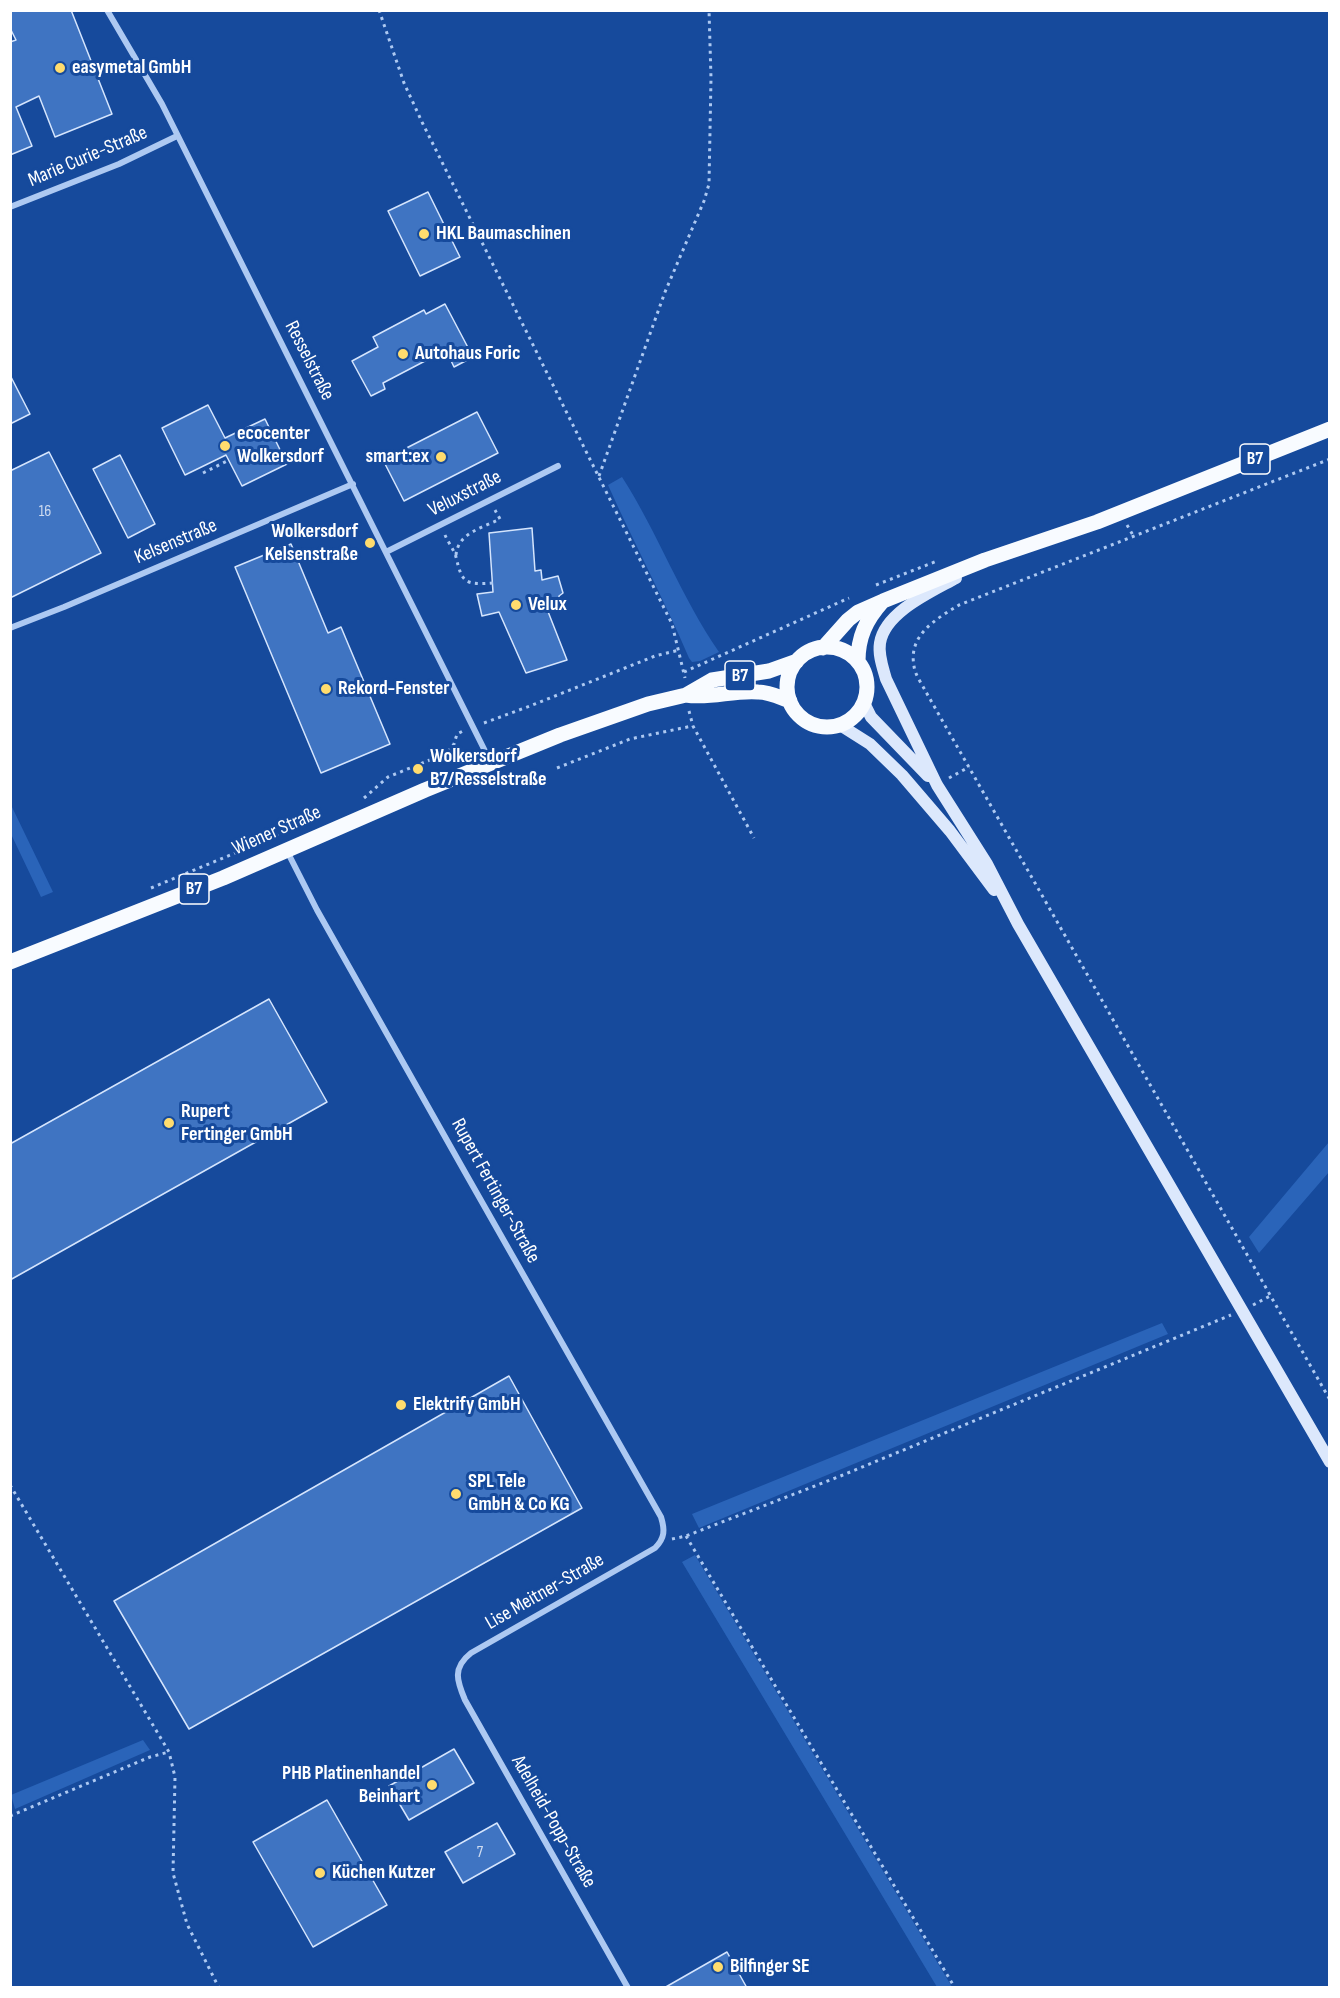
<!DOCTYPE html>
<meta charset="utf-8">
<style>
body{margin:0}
#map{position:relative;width:1340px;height:1998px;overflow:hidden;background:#164a9c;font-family:"Sofia Sans Condensed",sans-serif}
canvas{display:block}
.frame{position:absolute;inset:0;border:12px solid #fff;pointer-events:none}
</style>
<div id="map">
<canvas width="1340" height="1998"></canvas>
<div class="frame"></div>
</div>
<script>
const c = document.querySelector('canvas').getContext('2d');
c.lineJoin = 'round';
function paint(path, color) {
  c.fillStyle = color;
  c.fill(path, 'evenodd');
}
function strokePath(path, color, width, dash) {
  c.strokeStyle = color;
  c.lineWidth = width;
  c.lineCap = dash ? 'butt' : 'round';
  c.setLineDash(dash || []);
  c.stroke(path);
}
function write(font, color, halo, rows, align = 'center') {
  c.font = font + ' "Sofia Sans Condensed",sans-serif';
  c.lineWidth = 6;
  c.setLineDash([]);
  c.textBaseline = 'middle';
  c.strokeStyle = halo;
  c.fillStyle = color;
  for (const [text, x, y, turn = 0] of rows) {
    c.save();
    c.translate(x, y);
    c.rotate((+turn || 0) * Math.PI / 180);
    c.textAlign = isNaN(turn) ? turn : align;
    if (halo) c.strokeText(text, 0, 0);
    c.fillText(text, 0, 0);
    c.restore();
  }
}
paint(new Path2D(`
 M622,477C658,533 681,597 719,652L700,661L692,662L689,658C664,599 634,543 608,485Z
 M11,805L53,892L41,897L11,834Z
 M1329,1142V1172L1259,1253L1249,1237Z
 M1162,1323L1168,1334L699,1528L692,1514Z
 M695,1555L952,1987H937L682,1562Z
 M143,1740L150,1750L15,1809L11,1795Z`), '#2a64b9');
const building = new Path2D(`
 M10,10H71L112,114L55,137L39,96L16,107L32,146L10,155V42L16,40L10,28Z
 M428,192L460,257L420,276L388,211Z
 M445,304L473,357L454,367L446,350L383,383L385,389L371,396L352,361L378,347L373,337L424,310L426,314Z
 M10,375L30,414L10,424Z
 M208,405L225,438L265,419L287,464L242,486L226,455L185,475L162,428Z
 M477,412L498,453L404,501L383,460Z
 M49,452L101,553L10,598V471Z
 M120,455L155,524L128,538L93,469Z
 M532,528L535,571L541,570L542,580L558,576L563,593L559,596V600L547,609L567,660L526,673L499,612L482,616L477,594L493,592L489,533Z
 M291,544L328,633L341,627L390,744L321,773L235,567Z
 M269,999L327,1102L10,1280V1144Z
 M509,1376L582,1508L189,1729L114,1601Z
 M454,1749L474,1783L409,1820L389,1786Z
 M327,1800L387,1905L313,1947L253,1842Z
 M497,1823L515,1854L463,1883L445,1852Z
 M727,1952L747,1988H664Z`);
paint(building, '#3f74c2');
strokePath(building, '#d5e5fd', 1.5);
strokePath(new Path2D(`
 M379,10L404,83L422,122L672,624L685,678
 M1330,459L959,605C936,619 908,635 914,666C915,675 922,684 926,692L1330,1400
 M203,473L229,460
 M599,476L665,292L704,201L709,184L711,78L709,10
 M1127,525L1134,537
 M445,535C448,542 454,550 456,557C462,583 465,585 493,583
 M456,555C458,533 482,528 500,519L495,510
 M876,585L937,561
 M684,672L849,598
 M689,711L693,726L754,838
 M484,723L530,706L655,656L679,650
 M557,768L630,739L692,726
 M949,778L969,767
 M364,798L388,777L447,753L454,744L457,734L463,731
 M151,888L300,826
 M1253,1305L1270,1296
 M10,1485L169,1752L175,1777L173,1873L187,1924L219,1988
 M686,1536L955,1988
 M672,1539L686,1536L838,1477L1231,1315
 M10,1816L150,1757L169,1752`), '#adc9f2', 3, [3, 4.5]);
strokePath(new Path2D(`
 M107,10L162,104L491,763
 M10,207L119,164L177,136
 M386,552L558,466
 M10,628L64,607L353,484
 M287,851L317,910L466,1174L661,1517C665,1530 665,1538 655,1548L471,1653C452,1668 457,1681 465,1700L628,1988`), '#adc9f2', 6);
strokePath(new Path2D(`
 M956,578C931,592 885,612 880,643C878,655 883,668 886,679L937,785L987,864L1018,924L1330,1462
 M864,703L871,717L928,776
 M840,725L870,744L902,775L950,831L994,890`), '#dce8fc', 12);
strokePath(new Path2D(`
 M787 687a40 40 0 1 1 80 0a40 40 0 1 1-80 0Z
 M823,648L848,620L858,612L883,601L985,560L1097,522L1330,429
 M858,661C858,637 866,620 882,602
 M686,695C710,699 733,690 758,692C769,692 779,697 790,701
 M10,962L223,878L425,790L560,735L648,704L686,695L712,680L769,671L797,661`), '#f8fbff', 15);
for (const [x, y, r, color] of [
 [60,68,6,"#ffdc6e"],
 [424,234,6,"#ffdc6e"],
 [403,354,6,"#ffdc6e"],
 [225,446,6,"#ffdc6e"],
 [441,457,6,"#ffdc6e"],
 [370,543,6,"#ffdc6e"],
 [516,605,6,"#ffdc6e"],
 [326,689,6,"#ffdc6e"],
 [418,769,6,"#ffdc6e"],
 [169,1123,6,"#ffdc6e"],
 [401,1405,6,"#ffdc6e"],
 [456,1494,6,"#ffdc6e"],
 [432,1785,6,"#ffdc6e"],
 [320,1873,6,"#ffdc6e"],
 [718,1967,6,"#ffdc6e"]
]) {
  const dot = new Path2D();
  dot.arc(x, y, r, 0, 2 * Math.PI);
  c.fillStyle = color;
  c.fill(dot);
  strokePath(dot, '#164a9c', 2);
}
write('16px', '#cfdcf0', null, [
 ["16",45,512],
 ["7",480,1853]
]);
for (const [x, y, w] of [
 [1255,459,30],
 [740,676,30],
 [194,889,30]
]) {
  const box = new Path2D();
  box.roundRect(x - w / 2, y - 15, w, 30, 4.5);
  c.fillStyle = '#164a9c';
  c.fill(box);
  strokePath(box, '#fff', 1.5);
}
write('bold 18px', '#fff', null, [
 ["B7",1255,459],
 ["B7",740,676],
 ["B7",194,889]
]);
write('bold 20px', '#fff', '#164a9c', [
 ["easymetal GmbH",72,68],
 ["HKL Baumaschinen",436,234],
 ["Autohaus Foric",415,354],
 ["ecocenter",237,434],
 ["Wolkersdorf",237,457],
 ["smart:ex",429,457,"right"],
 ["Wolkersdorf",358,532,"right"],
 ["Kelsenstraße",358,555,"right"],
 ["Velux",528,605],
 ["Rekord-Fenster",338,689],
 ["Wolkersdorf",430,757],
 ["B7/Resselstraße",430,780],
 ["Rupert",181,1112],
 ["Fertinger GmbH",181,1135],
 ["Elektrify GmbH",413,1405],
 ["SPL Tele",468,1482],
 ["GmbH & Co KG",468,1505],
 ["PHB Platinenhandel",420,1774,"right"],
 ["Beinhart",420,1797,"right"],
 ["Küchen Kutzer",332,1873],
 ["Bilfinger SE",730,1967]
], 'left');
write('20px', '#fff', '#164a9c', [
 ["Marie Curie-Straße",88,157,-23],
 ["Resselstraße",309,361,63],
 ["Veluxstraße",465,494,-27],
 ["Kelsenstraße",176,542,-23],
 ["Wiener Straße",277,831,-24],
 ["Rupert Fertinger-Straße",495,1191,61],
 ["Lise Meitner-Straße",545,1592,-30],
 ["Adelheid-Popp-Straße",553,1822,60]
]);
</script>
